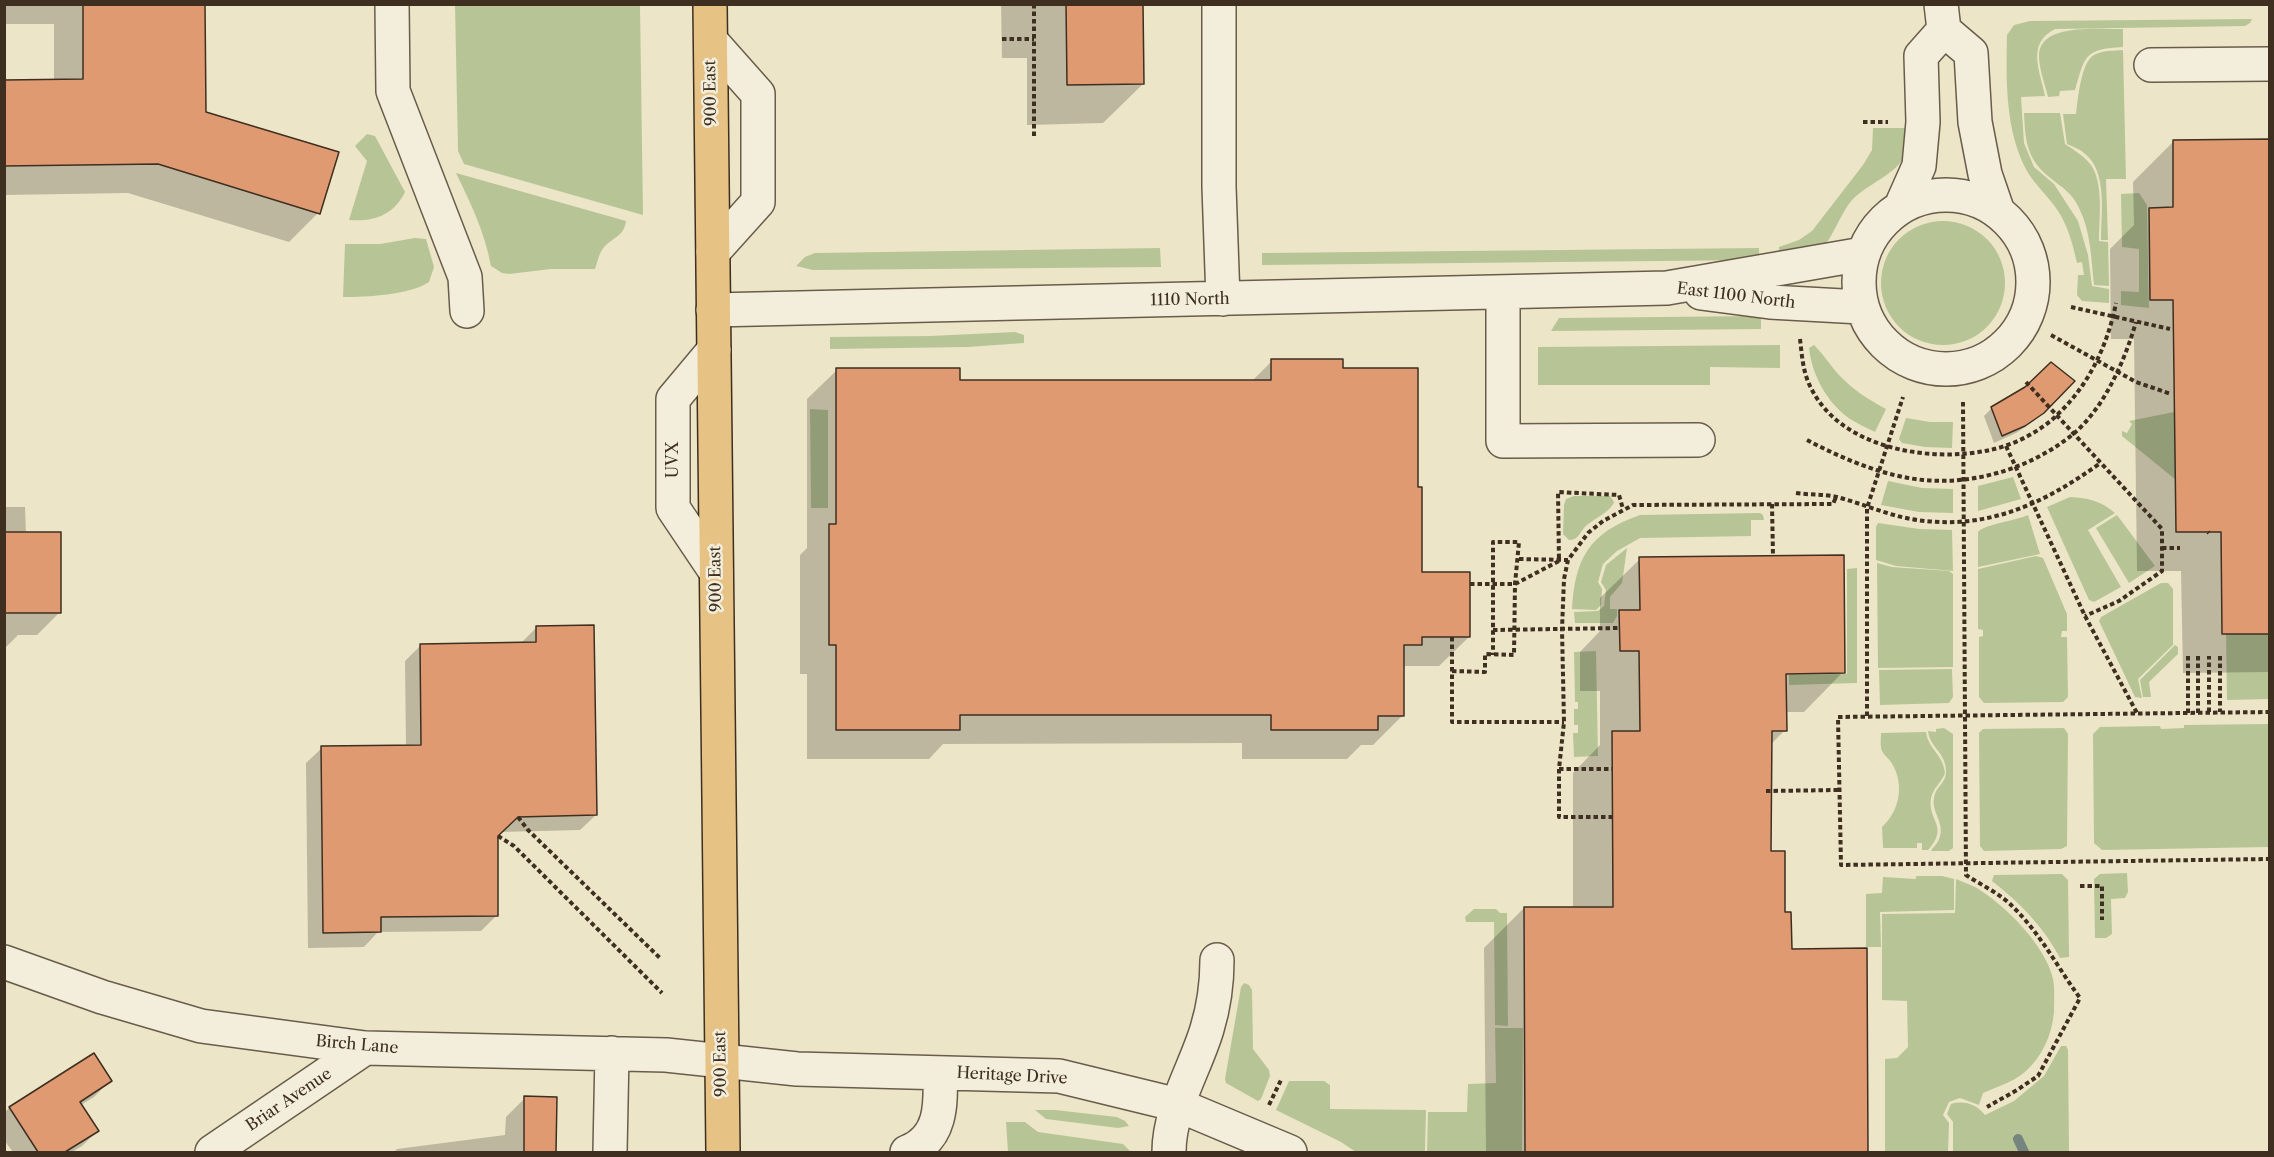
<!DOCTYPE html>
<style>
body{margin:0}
#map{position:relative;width:2274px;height:1157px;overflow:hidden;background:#ede5c7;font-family:"Libre Caslon Text",serif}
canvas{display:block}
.frame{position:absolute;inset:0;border:6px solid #3e2f20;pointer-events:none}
</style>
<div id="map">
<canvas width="2274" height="1157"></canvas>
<div class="frame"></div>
</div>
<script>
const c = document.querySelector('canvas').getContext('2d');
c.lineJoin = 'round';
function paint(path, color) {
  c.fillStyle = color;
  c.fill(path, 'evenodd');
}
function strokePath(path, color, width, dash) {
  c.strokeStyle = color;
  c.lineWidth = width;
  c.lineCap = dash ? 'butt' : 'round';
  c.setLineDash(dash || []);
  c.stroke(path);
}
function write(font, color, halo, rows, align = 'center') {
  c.font = font + ' "Libre Caslon Text",serif';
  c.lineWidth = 5;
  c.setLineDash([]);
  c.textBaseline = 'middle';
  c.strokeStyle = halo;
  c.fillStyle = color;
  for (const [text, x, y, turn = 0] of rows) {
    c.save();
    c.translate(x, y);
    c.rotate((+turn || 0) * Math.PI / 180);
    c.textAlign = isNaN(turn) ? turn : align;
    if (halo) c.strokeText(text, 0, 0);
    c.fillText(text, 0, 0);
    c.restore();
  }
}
paint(new Path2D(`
 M455,5H640L643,215L464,164L458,151Z
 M2252,19L2250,23L2245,26L2055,29C2026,44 2040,70 2045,96L2021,97L2024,143L2034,167L2054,184L2078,221L2088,255L2092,286L2109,289V303L2082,301L2077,295L2078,275H2084L2082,262L2077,263C2073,245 2068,226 2058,211C2049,197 2035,185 2027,171C2005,131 2006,79 2007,35L2014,25L2030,21Z
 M2123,29V47C2084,49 2085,56 2075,90L2060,91L2059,96L2048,97C2045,84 2039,69 2039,56C2039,22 2100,30 2123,29Z
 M2123,50L2126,179H2106L2108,240H2101C2101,214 2108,171 2084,153C2080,149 2073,147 2067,144L2063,114H2076C2078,99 2081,62 2094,55C2103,50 2113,51 2123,50Z
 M2024,113H2060L2065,144C2074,150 2084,156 2091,165C2104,184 2099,219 2099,241L2108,242L2109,286L2094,285C2091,258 2091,232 2079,208C2070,187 2050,182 2038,166C2025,150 2025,131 2024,113Z
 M1873,128H1909C1908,137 1908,152 1903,159C1893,175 1867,185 1853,199C1840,213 1832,241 1820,250C1813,255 1789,257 1779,259V247L1799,240L1812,231L1863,165L1872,150Z
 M367,134L375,136L405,192C394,215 374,222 349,220L367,161L355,146Z
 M456,173L626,221C624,236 614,237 605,246C599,252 598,261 595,269H551L509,274L502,273L491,266C485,233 471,204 456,173Z
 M2139,193L2147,205L2149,308L2121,305V291L2139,292V249L2122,247L2121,194Z
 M1881 283a62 62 0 1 1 124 0a62 62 0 1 1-124 0Z
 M415,238L426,239L434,267L429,282C410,295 366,297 343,297L345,244H380Z
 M1160,248L1161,267L813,270L796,266L805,257L815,253Z
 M1759,248V260L1262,265V253Z
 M1761,316V329L1551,331L1559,318Z
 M1015,332L1024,335V343L968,347L830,349V337L930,336Z
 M1780,345V368L1710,367V385H1538V347Z
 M1814,345C1824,355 1830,365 1839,375C1852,389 1869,400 1886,409L1875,432C1867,428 1858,424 1850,419C1827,403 1812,375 1809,348Z
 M810,409L828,410V508H811Z
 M2174,412L2176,480L2122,436V431L2127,433L2132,424L2129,421Z
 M1906,418L1930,422H1953L1952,448L1925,447L1902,443L1899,439Z
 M2013,477L2021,499L1978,511V486Z
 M1888,481L1922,488L1953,489V513L1919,512L1881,505Z
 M1574,496H1610L1614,502C1610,513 1592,519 1584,528C1579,534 1578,540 1569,540L1563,534L1564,505L1566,499Z
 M2070,497C2089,498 2101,501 2115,513L2088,530L2121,587L2094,602L2089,600L2047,507Z
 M1760,513L1763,515L1764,520H1751V536L1640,538L1617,551L1603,564L1598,582L1602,589L1601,605L1596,610L1572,609C1575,558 1589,533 1640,515Z
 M2028,515L2040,554L1978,567V532C1985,524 2015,521 2028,515Z
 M2117,515L2155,566L2129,583L2096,528Z
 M1878,523L1919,529L1952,530L1953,571L1896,566L1876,560V527Z
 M1627,548L1622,583L1610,597V609H1617V616L1613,623H1575L1574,612L1598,611L1604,606L1606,590L1601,582L1606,565Z
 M2036,556L2043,558L2067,614V631H2062L2061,637H2067L2068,697L2063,702L1984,703L1979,697V637L1983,636V630L1978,629V569Z
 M1877,563L1892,567L1949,571L1953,574V667L1878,668Z
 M1857,568V683L1789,685V675L1847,674V569Z
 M2161,583H2168L2173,589V645L2138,679L2142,698L2135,697L2099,621L2101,617Z
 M2226,634H2269V699L2227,700Z
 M2175,645L2178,647V654L2149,682L2151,697H2143L2140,680Z
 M1596,651L1598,756L1574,757L1573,733H1578V725H1574V709H1578V702H1575L1574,652Z
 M1952,669L1953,697L1949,703L1880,705L1879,670Z
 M2269,724V847L2102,850L2094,843L2093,734L2100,727L2160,726L2161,729L2184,728V725Z
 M1944,728L1953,734V848L1949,851H1931C1933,847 1938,843 1939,839C1946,824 1931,812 1934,798C1936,784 1950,783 1945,764C1942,751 1930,746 1928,731L1936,732V729Z
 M2064,728L2068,734L2067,846L2061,849L1984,851L1980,846L1979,733L1983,729Z
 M1926,732C1928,749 1943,754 1945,773C1942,782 1933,788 1931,798C1927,821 1950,826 1928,850H1922V843H1917V848H1883L1882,827C1900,811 1905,783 1891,762C1889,759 1884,755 1882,751C1880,747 1881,738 1881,733Z
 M2127,873L2128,892L2125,898L2111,899L2112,934L2106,938H2095L2094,879L2100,874Z
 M2062,874L2068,880L2069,957L2060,958C2043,926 2020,903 1992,881L1994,875Z
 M1916,876H1942L1954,879V910L1880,912L1881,947H1866V894L1882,893L1883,877L1916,879Z
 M1956,879C1963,882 1971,885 1977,888C2006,906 2046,946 2053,979C2055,989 2054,1002 2054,1012C2052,1035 2042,1057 2025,1072C2013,1082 1997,1087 1983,1093L1979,1105L1960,1098L1949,1102L1943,1115L1949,1123L1948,1152H1887L1885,1151V1059L1897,1058L1908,1047L1907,1001L1882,1000V914L1955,913Z
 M1474,909H1496L1500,913H1507L1508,1026L1495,1025L1494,922H1466L1465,917Z
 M1244,983L1249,985L1252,990L1253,1049L1269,1070L1270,1076L1261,1099L1258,1101L1226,1083L1225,1079L1241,987Z
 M1495,1028H1523L1522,1152H1427L1428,1112H1467L1468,1084L1496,1083Z
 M2061,1046H2066L2068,1050L2069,1152H1953V1122L1947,1114L1951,1104C1965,1100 1977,1105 1985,1115L2014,1101L2044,1076Z
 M1289,1081H1324L1330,1085V1109L1426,1110L1425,1152H1356L1341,1142L1276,1110Z
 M1035,1110H1055L1117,1117L1125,1121L1129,1126L1118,1128L1046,1119Z
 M1006,1122H1025L1038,1132L1123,1144L1131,1152H1008Z`), '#b7c596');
paint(new Path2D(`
 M4,4H203L205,114L318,213L289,242L128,193L4,195V81H54V24H4Z
 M1001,4H1142L1143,84L1103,123L1027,125V58H1002Z
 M2270,141V672L2183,673L2181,571H2137L2134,339H2111L2110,249L2134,225L2133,182L2173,142Z
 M1272,361L1341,370L1416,488L1420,574L1469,637L1439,666H1402V716L1373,745H1361L1347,759H1242V743L943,744L929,759H807V674H800V555L807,548V399L837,370L958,382H1251Z
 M2073,381L2034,421L2016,433L1994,443L1984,416L1992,408L2026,388Z
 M4,507H25L26,534L60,612L37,635H18L6,647H4Z
 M1640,559L1843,672L1804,712H1785V730L1770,745V853L1790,951L1866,950V1152H1486L1484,948L1524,908H1573V773L1600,745V691H1580V652L1600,631V598Z
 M537,627L596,815L580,830L501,832L496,836L497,915L481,931L378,932L364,947L308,948L306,763L322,748L406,747L405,661L420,646L521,643Z
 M110,1081L94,1097L81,1105L97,1131L82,1146L72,1152H13L4,1140V1113L9,1108Z
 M525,1098H555V1152H394L397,1149L505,1135L506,1117Z`), '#0003');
strokePath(new Path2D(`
 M2018,1139L2024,1152`), '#75847e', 10);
const building = new Path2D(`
 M83,4H205L206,112L339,152L320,214L158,164L4,166V80L83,79Z
 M1066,4H1143L1144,84L1067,85Z
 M2270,139V634H2222L2221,532H2176L2173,300H2150L2149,208L2173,207V140Z
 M1271,359H1343V368H1418V487H1422V572H1470V637H1422V645H1404V716H1378V730H1271V715H960V730H836V645H829V524H836V368H960V380H1271Z
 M2051,362L2075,381L2044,413L2025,426L2002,436L1991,407L2025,387Z
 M4,532H61V613H4Z
 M1844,555L1845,673L1786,674L1787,731H1772L1771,851H1785V912H1791L1792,949L1867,948L1868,1152H1525L1524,907H1613L1612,731H1640L1639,651H1620L1619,610H1640L1639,557Z
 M594,625L597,815L518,817L498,836V916L381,917V932L323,933L321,746L421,745L420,644L536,642V626Z
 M94,1053L112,1081L80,1102L99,1131L65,1152H38L9,1107Z
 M524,1096L557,1097L556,1152H524Z`);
paint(building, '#e09a72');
strokePath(building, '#3e2f20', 1.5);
const minor = new Path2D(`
 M392,4L393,91L465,277L467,311
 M1219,4V187L1223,299
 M1941,4L1944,30L1971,53L1975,122L1985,174L1997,209
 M711,41L758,94V202L713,252
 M2151,65L2270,64
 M1859 282a87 87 0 1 1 174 0a87 87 0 1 1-174 0Z
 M1903,202L1919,166L1923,122L1921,56L1944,30
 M1503,293V441L1698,440
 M1701,293L1770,302L1861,307
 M713,310L1667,288L1863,254
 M714,350L673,399V508L716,572
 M4,962L102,997L201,1026L365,1048L666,1055L797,1069L1059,1076L1178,1105L1290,1152
 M212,1152L365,1048
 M610,1152L612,1053
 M907,1152C942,1139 941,1104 940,1073
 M1169,1152C1169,1109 1195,1069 1207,1029C1214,1006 1217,983 1217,960`);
const major = new Path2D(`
 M710,4L723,1152`);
strokePath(minor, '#6a5c4a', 36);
strokePath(major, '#3e2f20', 36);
strokePath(new Path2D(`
 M1034,4V136
 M1002,39H1034
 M1863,122H1888
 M2071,307L2170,329
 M2051,335L2136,382L2171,394
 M1800,339C1802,356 1803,373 1811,388C1841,449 1930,463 1990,450C2014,445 2040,432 2058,414C2089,385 2108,344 2116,303
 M2026,382L2162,529V571L2119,601L2085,616
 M1963,402L1966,875C1981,885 2001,894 2013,907C2040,933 2058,968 2080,998L2038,1076L2017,1090L1987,1107
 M1807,440C1843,459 1883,476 1923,480C1975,485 2031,468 2072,435C2104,409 2125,360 2136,322
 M2006,446L2085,616L2137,713
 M1796,493C1810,495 1825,494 1837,497C1864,504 1889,516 1917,520C1988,530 2043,504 2099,464
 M1772,504L1773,556
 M2208,532L2209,533
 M2162,548H2180
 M1519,559L1568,560
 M1470,584H1515L1559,561L1558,492L1619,495L1623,509
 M1493,630L1620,628
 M1452,637V722H1564
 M2188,656V713
 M2198,656V713
 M2220,656V712
 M1452,671L1485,672V654L1514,655L1515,584L1519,542H1493V655
 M2209,712V656
 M2270,712L1838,717L1841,865L2270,859
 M1867,716V508L1903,397
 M1559,769H1612
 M1766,791L1839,790
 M518,817L528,830L661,959
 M1613,817H1559V769L1564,722L1562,629L1564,579L1568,560L1588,533L1603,521L1633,505L1833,504L1836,497
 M498,836L514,846L662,993
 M2080,886H2102V920
 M1269,1105L1282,1078`), '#3e2f20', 4, [4.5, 3]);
strokePath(minor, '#f3eedb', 33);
strokePath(major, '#e6c284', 33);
write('16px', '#3e2f20', '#f3eedb', [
 ["900 East",711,93,-91],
 ["East 1100 North",1736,296,7],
 ["1110 North",1190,300,-1],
 ["UVX",673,460,-90],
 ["900 East",716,579,-91],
 ["Birch Lane",357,1045,5],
 ["900 East",721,1064,-91],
 ["Heritage Drive",1012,1076,3],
 ["Briar Avenue",289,1100,-34]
]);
</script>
